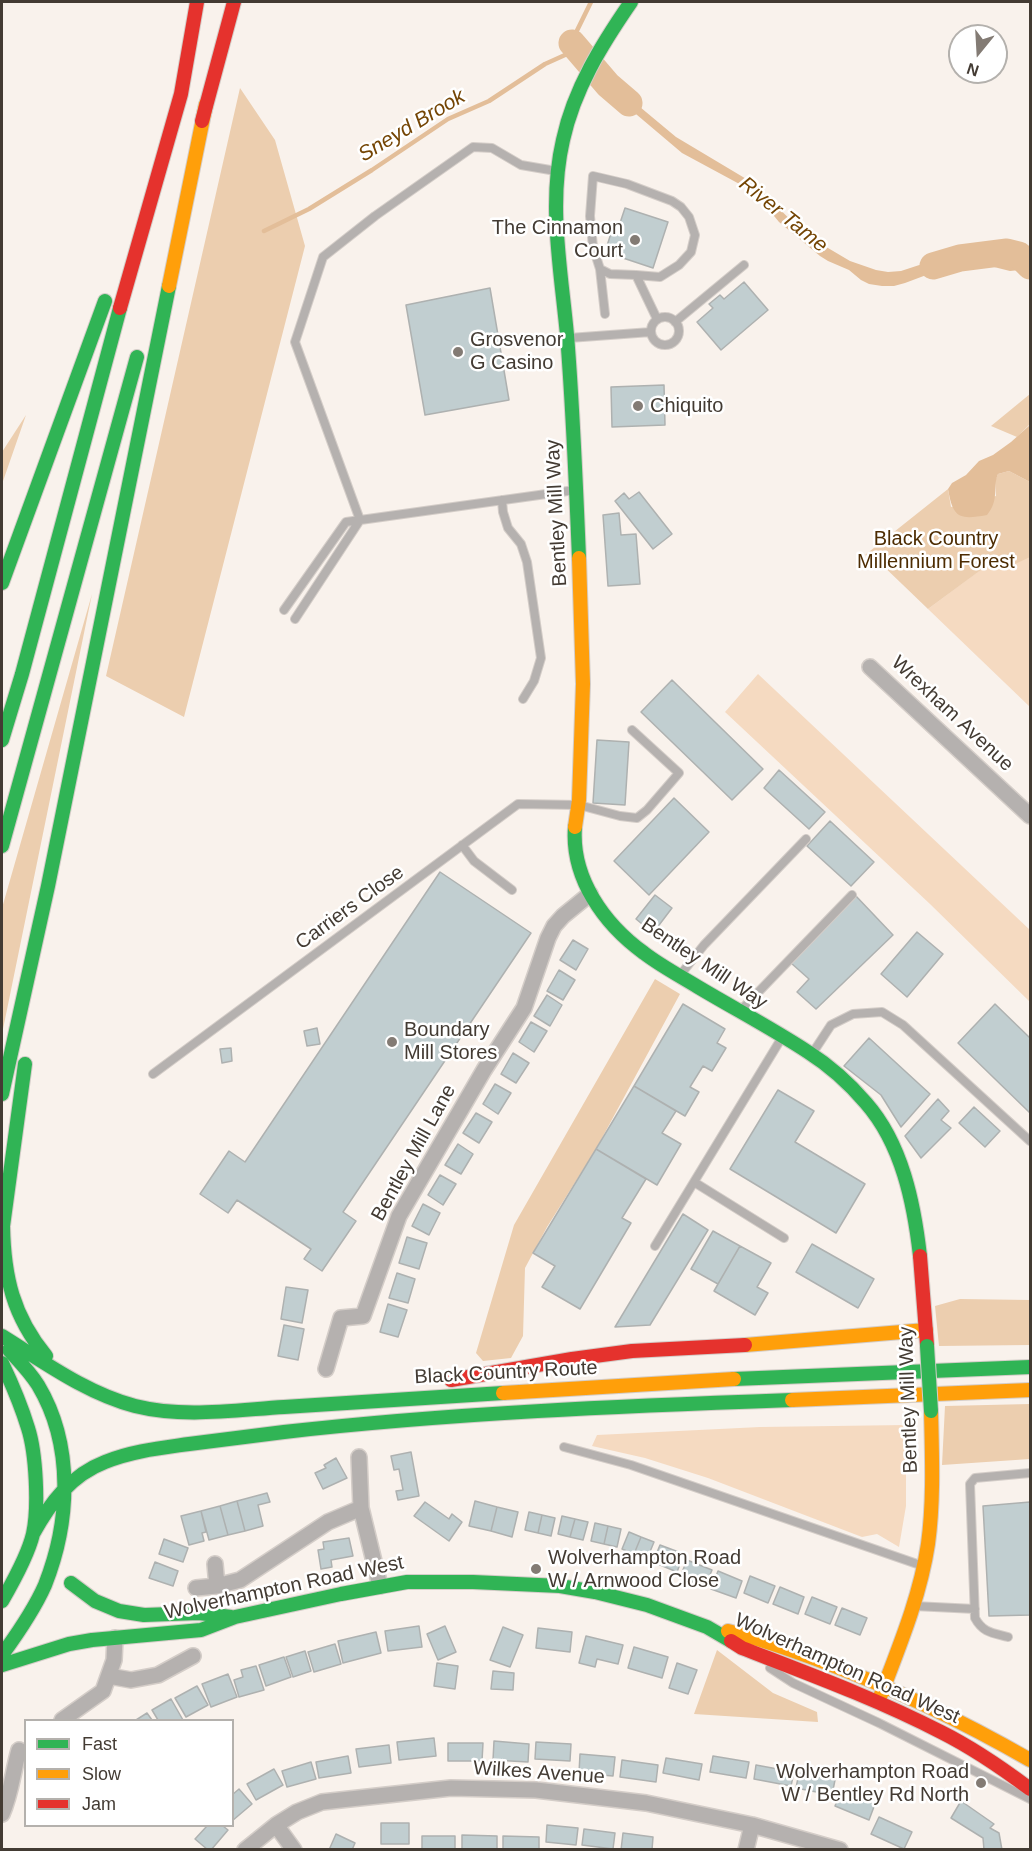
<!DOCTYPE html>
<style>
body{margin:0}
#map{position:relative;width:1032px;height:1851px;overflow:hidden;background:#f9f2ec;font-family:Helvetica,sans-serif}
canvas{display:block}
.frame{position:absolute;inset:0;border:3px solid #433b33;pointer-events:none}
.legend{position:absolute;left:24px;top:1719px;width:210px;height:108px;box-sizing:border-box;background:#fff;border:2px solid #b4b1ad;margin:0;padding:8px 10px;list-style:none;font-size:18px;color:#433b33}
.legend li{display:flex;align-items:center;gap:12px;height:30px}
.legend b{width:30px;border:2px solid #b4b1ad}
.north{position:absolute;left:948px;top:24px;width:60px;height:60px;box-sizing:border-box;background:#fff;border:2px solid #b4b1ad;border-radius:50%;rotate:198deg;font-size:16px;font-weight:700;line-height:24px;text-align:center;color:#433b33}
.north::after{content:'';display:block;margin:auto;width:21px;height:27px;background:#837b74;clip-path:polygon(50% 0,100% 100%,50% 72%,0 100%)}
</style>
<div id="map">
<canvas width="1032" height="1851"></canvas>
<div class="frame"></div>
<ul class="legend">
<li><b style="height:8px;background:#30b455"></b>Fast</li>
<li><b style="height:8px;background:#ff9f0a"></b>Slow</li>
<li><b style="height:8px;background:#e5322d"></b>Jam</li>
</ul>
<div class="north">N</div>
</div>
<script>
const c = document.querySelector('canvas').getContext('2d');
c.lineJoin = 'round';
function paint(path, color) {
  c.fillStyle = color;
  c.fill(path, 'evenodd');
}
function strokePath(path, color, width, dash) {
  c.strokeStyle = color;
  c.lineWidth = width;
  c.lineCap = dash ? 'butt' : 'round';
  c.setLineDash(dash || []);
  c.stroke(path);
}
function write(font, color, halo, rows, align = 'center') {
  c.font = font + ' Helvetica,sans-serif';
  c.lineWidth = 5;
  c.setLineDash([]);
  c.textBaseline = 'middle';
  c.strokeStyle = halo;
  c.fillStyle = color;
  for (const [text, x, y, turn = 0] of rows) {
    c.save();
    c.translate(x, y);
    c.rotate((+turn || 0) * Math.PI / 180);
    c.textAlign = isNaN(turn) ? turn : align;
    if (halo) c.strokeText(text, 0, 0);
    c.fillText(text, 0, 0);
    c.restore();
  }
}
paint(new Path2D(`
 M992,252L1005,257L1008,261L1004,266L979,260L972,262L968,258V256L970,254Z
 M1030,533V707L928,609Z
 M758,674L1030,930V1002L930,904L725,712Z
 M906,1425V1506L899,1547L877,1534L862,1537L708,1478L645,1458L592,1446L597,1435L760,1427Z`), '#f5dac1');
paint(new Path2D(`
 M240,88L275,140L305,246L184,717L106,676Z
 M1030,394V424L1017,437L991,426Z
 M26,415L2,484V452Z
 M1009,471L1030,482V557L1013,565L989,564L928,609L877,560L865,555L948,489L951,507L996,496L995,481L998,474Z
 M92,594L2,1034V908Z
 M655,979L680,994L596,1149L547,1227L525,1268L523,1336L511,1358L483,1361L476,1353L514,1225Z
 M960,1299L1030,1300V1345L939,1346L935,1306Z
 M1030,1404V1459L942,1465L945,1406Z
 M717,1650L773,1693L817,1712L818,1722L694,1714Z`), '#ecceaf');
paint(new Path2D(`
 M607,73L622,92L676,137L753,183L806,235L850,261L876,270L888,272L901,271L965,250L1017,243L1030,254V277L1020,270L1010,271L986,265H975L937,271L905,283L894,286H882L869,284L861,280L849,270L828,261L820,256L779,222L760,199L745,187L682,153L617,98L599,87ZM992,252L1007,260L1004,266L979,260L972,262L968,258V256L970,254Z
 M1030,425V482L1009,471L998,474C992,488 1000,499 987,515C959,520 953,518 948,489L952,483L966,475L979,461L993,455L1011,442Z`), '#e3be99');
strokePath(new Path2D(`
 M264,231L309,209L372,170L448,119L489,101L545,64L565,55L591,2`), '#e3be99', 4.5);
strokePath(new Path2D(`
 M572,43L608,85L629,103
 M933,266L960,258L1007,252L1019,255L1030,266`), '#e3be99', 27);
const building = new Path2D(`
 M625,208L668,222L653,268L605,252L613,227L618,229Z
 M744,282L768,310L721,350L697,322L713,308L709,304L720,295L724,299Z
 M490,288L509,400L425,415L406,305Z
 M664,385L665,425L612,427L611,387Z
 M639,492L672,534L653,549L615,501L624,493L629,499Z
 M619,513L621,535L636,534L640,584L608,586L603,515Z
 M672,680L763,769L732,800L641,712Z
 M597,740L629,742L625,805L593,803Z
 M779,770L825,812L809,829L764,788Z
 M674,798L709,832L649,895L614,861Z
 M830,821L874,862L851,886L807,846Z
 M440,872L531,933L343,1212L356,1221L322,1271L304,1259L311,1249L237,1200L228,1213L200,1194L229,1151L245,1162Z
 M655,895L672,908L653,933L636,919Z
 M855,895L893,935L816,1009L797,992L809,979L791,963Z
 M917,932L943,954L907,997L881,974Z
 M573,940L588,949L576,970L560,960Z
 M559,970L575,980L563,1000L547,991Z
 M547,995L562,1005L550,1026L534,1016Z
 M683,1004L725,1029L717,1043L726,1048L712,1071L703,1066L690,1087L699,1092L685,1116L634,1086Z
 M995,1004L1030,1038V1113L958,1043Z
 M531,1022L547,1031L534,1052L519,1042Z
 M317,1028L320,1044L307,1046L304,1031Z
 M869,1038L930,1094L901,1127L881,1095L844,1066Z
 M231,1048L232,1061L222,1063L220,1049Z
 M513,1053L529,1063L516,1083L501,1074Z
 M495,1084L511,1093L498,1114L483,1104Z
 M634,1086L676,1111L662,1133L681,1144L657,1185L596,1149Z
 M778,1090L814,1111L795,1142L865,1184L836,1233L730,1169Z
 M938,1099L949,1111L941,1120L951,1128L921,1158L905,1136Z
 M974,1107L1000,1131L985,1147L959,1123Z
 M476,1113L492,1122L479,1143L463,1133Z
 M458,1144L473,1154L461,1174L445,1165Z
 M596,1149L646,1179L622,1218L631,1223L580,1309L542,1287L555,1266L533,1253Z
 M440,1175L456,1184L443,1205L428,1195Z
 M423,1204L440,1213L429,1235L412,1226Z
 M683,1214L708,1230L650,1325L615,1327Z
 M713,1231L740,1246L718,1284L691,1269Z
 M407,1237L427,1243L419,1269L399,1263Z
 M812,1244L874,1279L858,1308L796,1272Z
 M740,1246L771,1263L757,1287L768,1293L755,1315L714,1291Z
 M397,1273L415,1279L408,1303L389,1298Z
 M286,1287L308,1290L302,1323L281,1319Z
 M388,1304L407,1310L398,1337L380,1332Z
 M284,1325L304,1329L298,1360L278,1356Z
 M411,1452L419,1496L398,1500L396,1491L403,1490L399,1469L394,1470L391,1456Z
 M336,1458L347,1478L323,1489L315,1473L326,1468L324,1465Z
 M267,1493L270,1502L258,1505L263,1526L245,1531L237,1501Z
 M237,1501L245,1531L228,1535L220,1506Z
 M475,1501L497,1507L491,1531L469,1526Z
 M425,1502L449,1519L452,1514L462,1522L449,1541L414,1516Z
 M1030,1502V1615L989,1616L983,1506Z
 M220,1506L228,1535L209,1540L201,1511Z
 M497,1507L518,1512L512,1537L491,1531Z
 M201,1511L206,1532L202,1533L204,1541L189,1545L181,1516Z
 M529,1512L542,1515L538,1533L525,1530Z
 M542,1515L555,1518L551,1536L538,1533Z
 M562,1516L575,1519L570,1537L558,1534Z
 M575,1519L588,1522L583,1540L570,1537Z
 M595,1523L608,1526L604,1544L591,1541Z
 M608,1526L621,1529L617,1547L604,1544Z
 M629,1532L641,1537L634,1554L622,1549Z
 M641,1537L654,1542L647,1559L634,1554Z
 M349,1538L353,1556L331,1560L332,1567L321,1569L318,1550L324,1549L323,1542Z
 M164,1539L188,1548L183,1562L159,1554Z
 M660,1545L684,1554L677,1572L653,1562Z
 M687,1560L712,1570L705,1587L680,1577Z
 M155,1562L178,1571L173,1586L149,1578Z
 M718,1571L742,1581L736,1598L711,1589Z
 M750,1576L775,1586L768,1603L744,1593Z
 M780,1587L804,1597L798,1614L773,1604Z
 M812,1597L837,1607L830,1624L805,1614Z
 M842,1608L867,1618L860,1635L835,1625Z
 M419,1626L422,1647L388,1651L385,1631Z
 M445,1626L456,1652L438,1660L427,1634Z
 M503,1627L523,1635L510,1667L490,1660Z
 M538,1628L572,1632L570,1652L536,1648Z
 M376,1632L381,1653L343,1663L338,1641Z
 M586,1636L623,1645L618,1664L597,1659L595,1667L579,1663Z
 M335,1644L341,1664L314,1672L308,1652Z
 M634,1647L668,1657L662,1678L628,1668Z
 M305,1651L311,1671L293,1677L286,1657Z
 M284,1657L291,1677L266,1686L259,1665Z
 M437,1663L458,1666L455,1689L434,1686Z
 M677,1663L697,1670L688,1694L669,1688Z
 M256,1666L264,1690L239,1697L234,1680L243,1677L241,1670Z
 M493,1671L514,1673L513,1690L491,1689Z
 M228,1674L237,1697L211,1707L202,1684Z
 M197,1686L208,1705L186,1717L175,1698Z
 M171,1699L183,1720H158L152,1710Z
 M147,1713L152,1720H136Z
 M434,1738L436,1756L399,1760L397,1742Z
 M494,1741L529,1744L528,1762L493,1760Z
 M536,1742L571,1744L570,1761L535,1759Z
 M448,1743H483L482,1761H448Z
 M389,1745L391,1763L359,1767L356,1749Z
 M580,1754L615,1757L613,1776L579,1773Z
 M348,1756L351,1773L319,1778L316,1762Z
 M713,1756L749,1762L746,1778L710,1772Z
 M666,1758L702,1764L699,1780L663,1773Z
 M622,1760L658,1765L656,1782L620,1777Z
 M311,1762L316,1779L287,1787L282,1771Z
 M756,1765L794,1772L791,1786L754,1779Z
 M274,1769L283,1785L256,1800L247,1784Z
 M799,1773L835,1780L832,1795L796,1788Z
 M239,1789L252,1804L232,1821V1795Z
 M841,1791L875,1804L869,1820L835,1806Z
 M961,1801L994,1824L990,1828L999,1833L1002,1850H984L983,1838L951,1818Z
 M879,1817L912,1832L904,1849L871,1834Z
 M381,1823H409V1844H381Z
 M547,1825L578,1828L576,1845L546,1842Z
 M207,1826H223L228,1830L211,1850H208L195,1839Z
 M584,1829L615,1833L613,1849L582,1845Z
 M623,1833L653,1837L652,1850H621Z
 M336,1834L355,1843L352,1850H329Z
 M462,1835L497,1836V1850H462Z
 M422,1836H455V1850H422Z
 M503,1836L539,1837V1850H503Z`);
paint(building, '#c1ced0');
strokePath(building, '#aeb1b0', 1.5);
const lane = new Path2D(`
 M600,269L605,314
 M636,275L660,277L679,265L691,252L695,235L689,217L681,207L672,201L627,184L593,176L590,216L593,247L600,269L610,274L636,275L657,319
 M651 331a14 14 0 1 1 28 0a14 14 0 1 1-28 0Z
 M675,322L744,265
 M569,338L651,332
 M502,500L503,512L508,528L521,544L527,562L541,658L534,681L523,699
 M360,520L295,342L323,257L375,216L473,147L492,148L521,165L556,171
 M284,610L346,522L575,490
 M295,619L360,520
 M462,845L474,861L512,890
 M681,974L704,945L806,839
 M741,1010L852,895
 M812,1054L831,1025L853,1014L882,1012L903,1025L1030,1141
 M153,1074L518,804L579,805L620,816L637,818L647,810L679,773L632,730
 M694,1182L784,1238
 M655,1246L781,1039
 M564,1447L631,1465L923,1566
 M914,1606L975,1609
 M1008,1637C993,1633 983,1633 975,1618L970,1484L975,1478L1030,1473
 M770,1668L793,1683L879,1723L1030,1799`);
const street = new Path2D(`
 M870,667L1030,816
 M326,1369L341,1318L363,1316L399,1216L484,1070L524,1008L548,938L554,926L563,916L590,894
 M359,1457L361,1508L380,1586
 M215,1564L217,1586
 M196,1588L217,1586L240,1580L328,1522L361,1508
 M109,1676L131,1680L158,1675L193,1656
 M62,1720L103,1691L114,1660L115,1638
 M2,1814C11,1794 13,1771 19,1750
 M276,1825L294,1850
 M245,1850L276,1825L297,1812L322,1802L451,1788L536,1790L646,1803L752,1825L840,1850
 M746,1850L752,1825`);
const fast = new Path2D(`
 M579,558C576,484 573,409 567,335C561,270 548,204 563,140C574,89 602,44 631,2
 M2,583L105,301
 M2,740L22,674L120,308
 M575,827C571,878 604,924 644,953C661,966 680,976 698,987C735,1009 773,1029 808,1052C830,1066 849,1083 866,1103C902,1144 914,1203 920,1256
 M2,846L137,357
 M25,1064L3,1226C4,1277 13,1316 46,1356
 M2,1094L48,886L169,286
 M2,1336C44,1362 86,1393 135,1406C183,1418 235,1410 284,1407C357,1402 430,1397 503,1393
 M2,1363C12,1384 21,1405 28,1428C36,1453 39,1507 33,1534C28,1555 13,1582 2,1601
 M734,1379L1030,1367
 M33,1534C50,1503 71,1475 105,1462C132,1451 161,1448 189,1444C221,1440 252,1436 284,1432C452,1413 622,1406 792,1400
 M71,1583L95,1601L119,1611L144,1615L199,1613L231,1617
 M2,1655C18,1633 34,1610 45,1585C70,1522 74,1445 38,1385C30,1372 19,1361 9,1350
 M2,1665L69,1644L92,1640L201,1630L235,1617L341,1594L407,1582H473L560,1586L595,1592L647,1605L707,1627L731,1641`);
const slow = new Path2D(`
 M169,286L206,104
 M575,827L579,800L583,684L579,558
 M745,1345L926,1330
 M503,1393L734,1379
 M792,1400L1030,1390
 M728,1631C761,1639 792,1650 824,1662C895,1689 964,1722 1030,1760
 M880,1697C899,1647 920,1597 928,1544C934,1500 932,1455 931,1411`);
const jam = new Path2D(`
 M202,121L234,2
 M120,308L181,94L197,2
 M920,1256L927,1345
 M451,1380L572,1359L632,1351L745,1345
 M731,1641L742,1648C809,1674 877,1699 941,1732C973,1748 1002,1768 1030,1789`);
strokePath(lane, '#d4cdc8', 10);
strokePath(street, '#d4cdc8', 18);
strokePath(fast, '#d4cdc8', 16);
strokePath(slow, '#d4cdc8', 16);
strokePath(jam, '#d4cdc8', 16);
strokePath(lane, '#b5b1af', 8);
strokePath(street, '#b5b1af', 15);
strokePath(fast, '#30b455', 14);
strokePath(slow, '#ff9f0a', 14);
strokePath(jam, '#e5322d', 14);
const fastBridge = new Path2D(`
 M927,1346L931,1411`);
strokePath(fastBridge, '#d4cdc8', 16, []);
strokePath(fastBridge, '#30b455', 14);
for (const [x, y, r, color] of [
 [635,240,6,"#837b74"],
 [458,352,6,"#837b74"],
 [638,406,6,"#837b74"],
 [392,1042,6,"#837b74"],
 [536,1569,6,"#837b74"],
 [981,1783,6,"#837b74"]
]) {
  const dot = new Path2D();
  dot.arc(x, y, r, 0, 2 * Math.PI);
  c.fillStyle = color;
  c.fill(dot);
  strokePath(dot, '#fff', 2);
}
write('20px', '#433b33', '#fff', [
 ["The Cinnamon",623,228,"right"],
 ["Court",623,251,"right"],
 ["Grosvenor",470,340],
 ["G Casino",470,363],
 ["Chiquito",650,406],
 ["Boundary",404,1030],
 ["Mill Stores",404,1053],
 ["Wolverhampton Road",548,1558],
 ["W / Arnwood Close",548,1581],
 ["Wolverhampton Road",969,1772,"right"],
 ["W / Bentley Rd North",969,1795,"right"]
], 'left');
write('20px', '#433b33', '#fff', [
 ["Bentley Mill Way",557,513,-93],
 ["Wrexham Avenue",952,714,43],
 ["Carriers Close",350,908,-36],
 ["Bentley Mill Way",704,964,34],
 ["Bentley Mill Lane",414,1153,-61],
 ["Black Country Route",506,1373,-3],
 ["Bentley Mill Way",909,1400,-92],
 ["Wolverhampton Road West",284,1588,-12],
 ["Wolverhampton Road West",847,1669,24],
 ["Wilkes Avenue",539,1773,4]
]);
write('20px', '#4d2c02', '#fff', [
 ["Black Country",936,539],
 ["Millennium Forest",936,562]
]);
write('italic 21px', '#744504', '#fff', [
 ["Sneyd Brook",412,126,-31],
 ["River Tame",783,215,39]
]);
</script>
